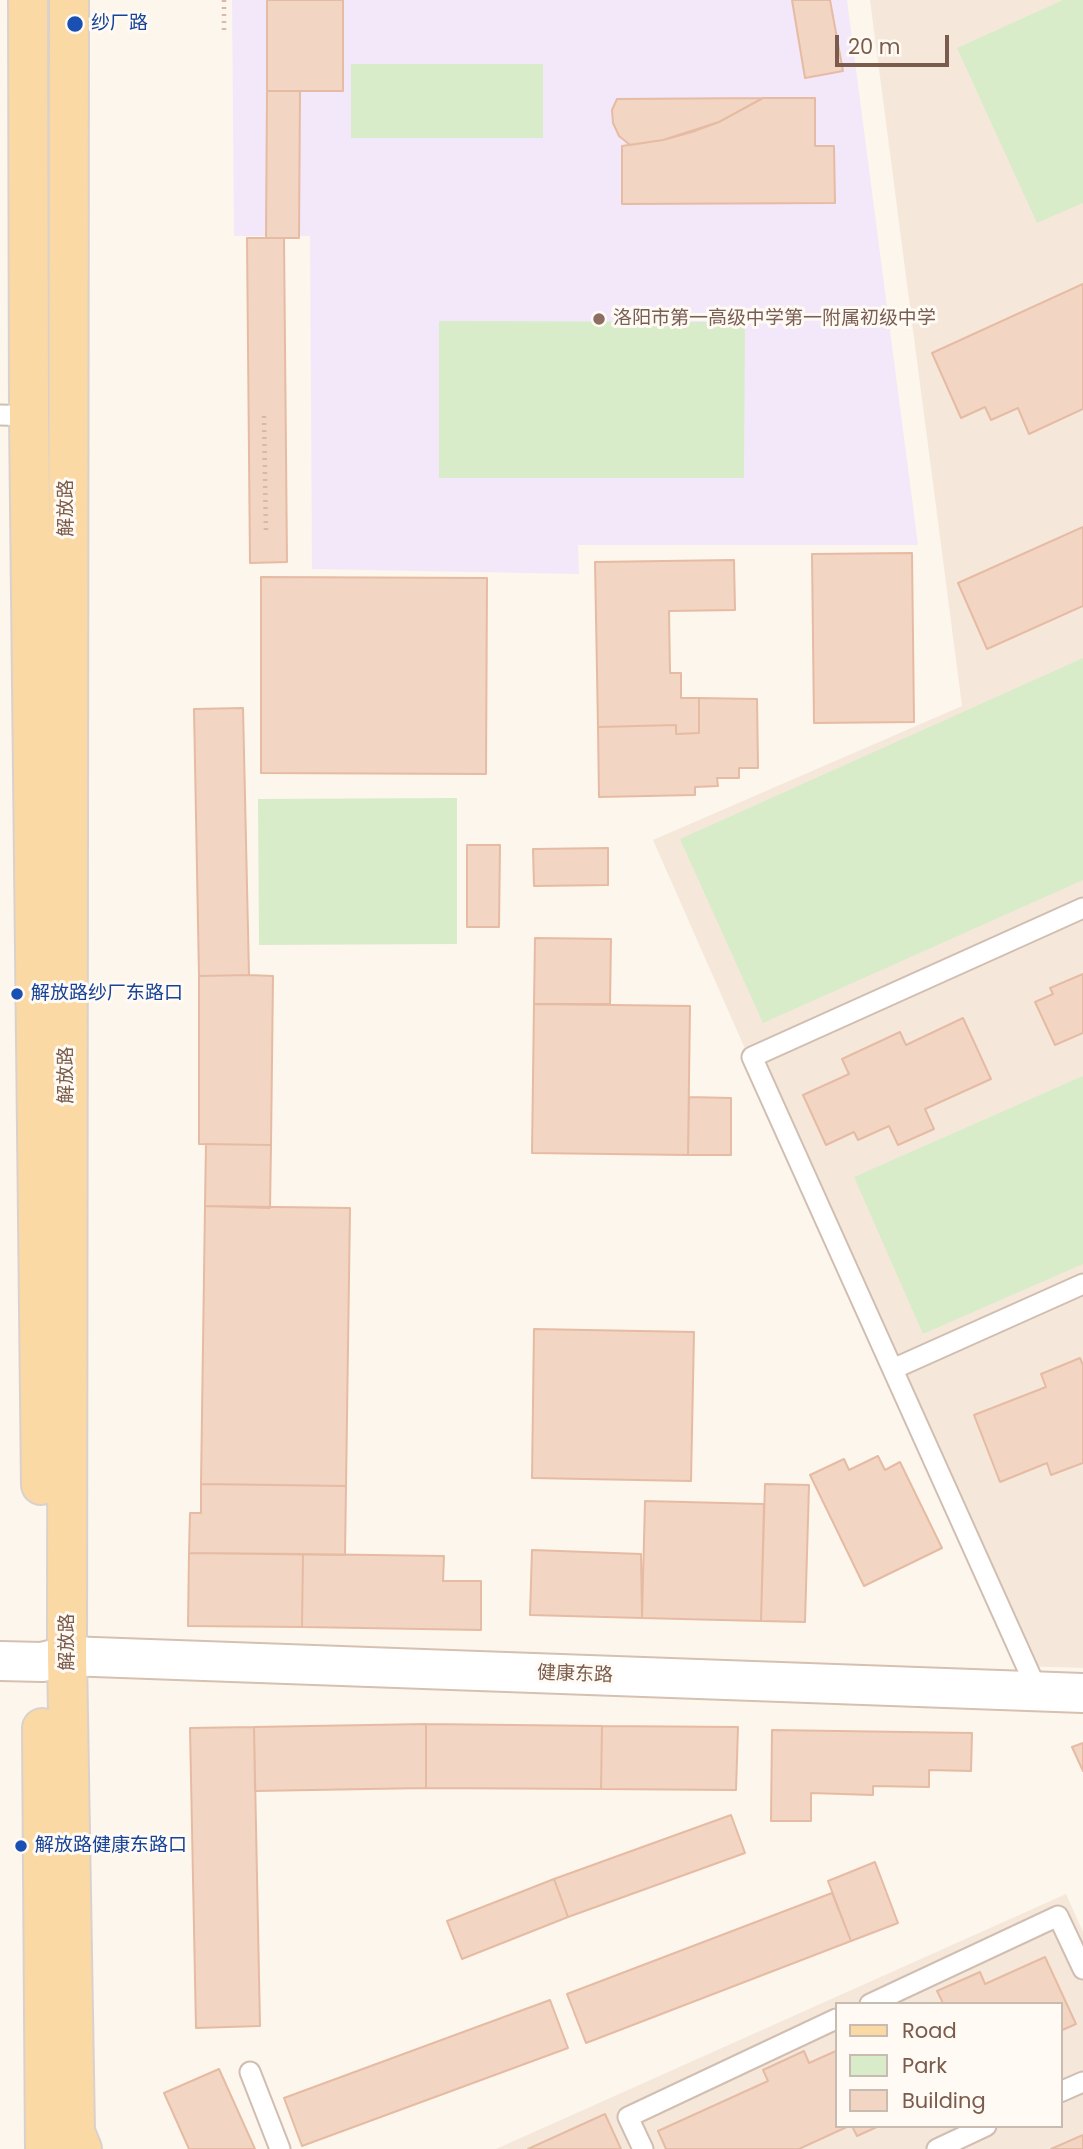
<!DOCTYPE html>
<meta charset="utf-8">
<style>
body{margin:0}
#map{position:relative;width:1083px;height:2149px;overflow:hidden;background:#fdf6ec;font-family:Poppins,sans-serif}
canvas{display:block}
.legend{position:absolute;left:835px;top:2002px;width:228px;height:126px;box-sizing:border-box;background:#fffaf3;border:2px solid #cabbb1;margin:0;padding:9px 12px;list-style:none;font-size:21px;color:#7a5c4d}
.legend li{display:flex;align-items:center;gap:14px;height:35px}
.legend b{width:35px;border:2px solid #cabbb1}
.scale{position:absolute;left:835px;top:35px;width:114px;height:32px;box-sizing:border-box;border:4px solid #7a5c4d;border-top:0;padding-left:9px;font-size:21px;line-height:24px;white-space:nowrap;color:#7a5c4d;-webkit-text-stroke:5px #fffaf3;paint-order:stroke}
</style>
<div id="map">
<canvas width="1083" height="2149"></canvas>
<ul class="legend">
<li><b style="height:9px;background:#fbd9a5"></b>Road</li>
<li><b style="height:19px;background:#d8ecc9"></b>Park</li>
<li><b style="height:19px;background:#f3d5c3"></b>Building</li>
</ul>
<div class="scale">20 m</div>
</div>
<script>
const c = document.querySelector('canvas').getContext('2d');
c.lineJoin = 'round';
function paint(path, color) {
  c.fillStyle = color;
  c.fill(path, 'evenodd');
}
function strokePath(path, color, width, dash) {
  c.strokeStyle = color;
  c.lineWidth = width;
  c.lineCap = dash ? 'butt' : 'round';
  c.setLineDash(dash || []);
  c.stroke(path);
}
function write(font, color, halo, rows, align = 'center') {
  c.font = font + ' Poppins,"Noto Sans SC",sans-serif';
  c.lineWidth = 6;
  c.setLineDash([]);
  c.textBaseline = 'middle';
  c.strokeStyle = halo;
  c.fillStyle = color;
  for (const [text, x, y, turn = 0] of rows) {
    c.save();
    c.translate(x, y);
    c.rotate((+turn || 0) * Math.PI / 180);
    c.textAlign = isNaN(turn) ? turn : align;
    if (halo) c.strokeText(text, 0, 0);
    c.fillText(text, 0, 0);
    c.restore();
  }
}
paint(new Path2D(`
 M870,0H1083V1668L1017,1666L653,840L962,706Z
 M1066,1894L1083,1932V2149H496ZM836,2004H1060V2126H836Z`), '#f5e8da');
paint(new Path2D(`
 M232,0H847L918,545H578L579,574L312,569L310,236H234Z`), '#f3e8fa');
paint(new Path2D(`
 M1063,0H1083V203L1037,223L957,48Z
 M351,64H543V138H351Z
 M439,321L745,322L744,478H439Z
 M1083,658V880L763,1023L680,839Z
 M457,798V944L259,945L258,799Z
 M1083,1076V1264L923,1334L854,1177Z`), '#d8ecc9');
const building = new Path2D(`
 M267,0H343V91H267Z
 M792,0H830L843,71L805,78Z
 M267,91H300L299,238H266Z
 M763,98L719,122L663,140L630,145L619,136L613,123L612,110L617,99Z
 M763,98H815V146H834L835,203L622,204V146L663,140L692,132L719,122Z
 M247,238H284L287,562L250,563Z
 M1083,284V409L1029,434L1018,408L991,420L985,407L961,418L932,353Z
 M1083,527V606L987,649L958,583Z
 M912,553L914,722L814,723L812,554Z
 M734,560L735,610L669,611L670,673H681V698H699V733L676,734V725L598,727L595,562Z
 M261,577L487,578L486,774L261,773Z
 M699,698L757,699L758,768H739V778H717L718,786L695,787V795L599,797L598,727L676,725V734L699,733Z
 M243,708L249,975L199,976L194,709Z
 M467,845H500L499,927H467Z
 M608,848V885L534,886L533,849Z
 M535,938L611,939L610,1004H534Z
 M1083,974V1033L1055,1045L1035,1002L1053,994L1050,988Z
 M249,975L273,976L271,1145L199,1144V976Z
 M534,1004L690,1006L688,1155L532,1153Z
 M963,1018L991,1079L925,1109L934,1129L898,1145L889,1126L858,1140L854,1132L826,1145L803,1095L849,1074L842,1059L900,1032L906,1045Z
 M689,1097L731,1098V1155H688Z
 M206,1144L271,1145L270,1208L205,1206Z
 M205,1206L350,1208L346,1486L201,1484Z
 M534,1329L694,1332L691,1481L532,1478Z
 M1080,1358L1083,1365V1463L1051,1475L1047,1463L1000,1482L974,1415L1046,1387L1041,1374Z
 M878,1456L885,1470L900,1462L942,1548L864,1586L810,1475L844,1459L849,1470Z
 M201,1484L346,1486L345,1555L189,1553L190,1513H201Z
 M765,1484L809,1485L805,1622L761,1621Z
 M645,1501L764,1504L761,1621L642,1618Z
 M532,1550L641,1554L642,1618L530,1615Z
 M189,1553L303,1554L302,1627L188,1626Z
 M303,1554L444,1556L443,1581H481V1630L302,1627Z
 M426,1724V1788L255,1791L254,1727Z
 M426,1724L602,1726L601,1789L426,1788Z
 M602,1726L738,1727L736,1790L601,1789Z
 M254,1727L260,2026L196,2028L190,1728Z
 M772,1730L972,1733L971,1771L929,1770V1787L873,1786V1795L811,1793V1821H771Z
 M1083,1743V1771L1072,1747Z
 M731,1815L745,1853L568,1917L554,1879Z
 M875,1862L898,1923L851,1941L828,1881Z
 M554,1879L568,1917L462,1959L447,1921Z
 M832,1893L851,1941L586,2043L567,1994Z
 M1045,1957L1076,2024L1060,2031V2004H941L943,2003L937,1991L980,1972L985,1984Z
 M550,2000L568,2048L302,2146L284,2098Z
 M804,2051L809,2063L836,2051V2126H849L799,2149H666L658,2131L768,2081L763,2070Z
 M219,2069L255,2149H189L164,2093Z
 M605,2114L621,2149H528Z
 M852,2126H879L857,2136Z
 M1083,2135V2149H1051Z`);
paint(building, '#f3d5c3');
strokePath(building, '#e6bba3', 2);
const lane = new Path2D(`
 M0,415L35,416
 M893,1369L1083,1284
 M1038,1692L752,1057L1083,908
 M870,2004L1058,1916L1083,1969
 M250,2072L280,2149
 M1060,2092L1083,2082
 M643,2149L628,2117L836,2019
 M937,2149L986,2126`);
const secondary = new Path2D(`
 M0,1661L42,1662L67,1656L1083,1693`);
const primary = new Path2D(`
 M28,0L29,416L41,1485
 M69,0L67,1656L75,2132L82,2149
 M42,1728L45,2149`);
strokePath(lane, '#d1beb0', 23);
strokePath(secondary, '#d6c0b0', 42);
strokePath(primary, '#dad1cd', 42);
strokePath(new Path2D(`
 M224,0V35
 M264,416L266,535`), '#d9b8a5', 4.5, [2, 5]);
strokePath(lane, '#fff', 19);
strokePath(secondary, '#fff', 38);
strokePath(primary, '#fbd9a5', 38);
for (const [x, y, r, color] of [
 [75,24,9,"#1a4fb4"],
 [599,319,7,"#8d6e63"],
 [17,994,7,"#1a4fb4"],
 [21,1846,7,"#1a4fb4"]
]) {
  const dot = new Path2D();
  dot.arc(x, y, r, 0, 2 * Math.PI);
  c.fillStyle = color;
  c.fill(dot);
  strokePath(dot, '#fffaf3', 2.5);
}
write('19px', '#164399', '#fffaf3', [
 ["纱厂路",91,24],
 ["解放路纱厂东路口",31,994],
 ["解放路健康东路口",35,1846]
], 'left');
write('19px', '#785e54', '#fffaf3', [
 ["洛阳市第一高级中学第一附属初级中学",613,319]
], 'left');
write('19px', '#7a5c4d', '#fffaf3', [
 ["解放路",67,508,-90],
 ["解放路",67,1075,-90],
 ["解放路",68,1642,-90],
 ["健康东路",575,1675,2]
]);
</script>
